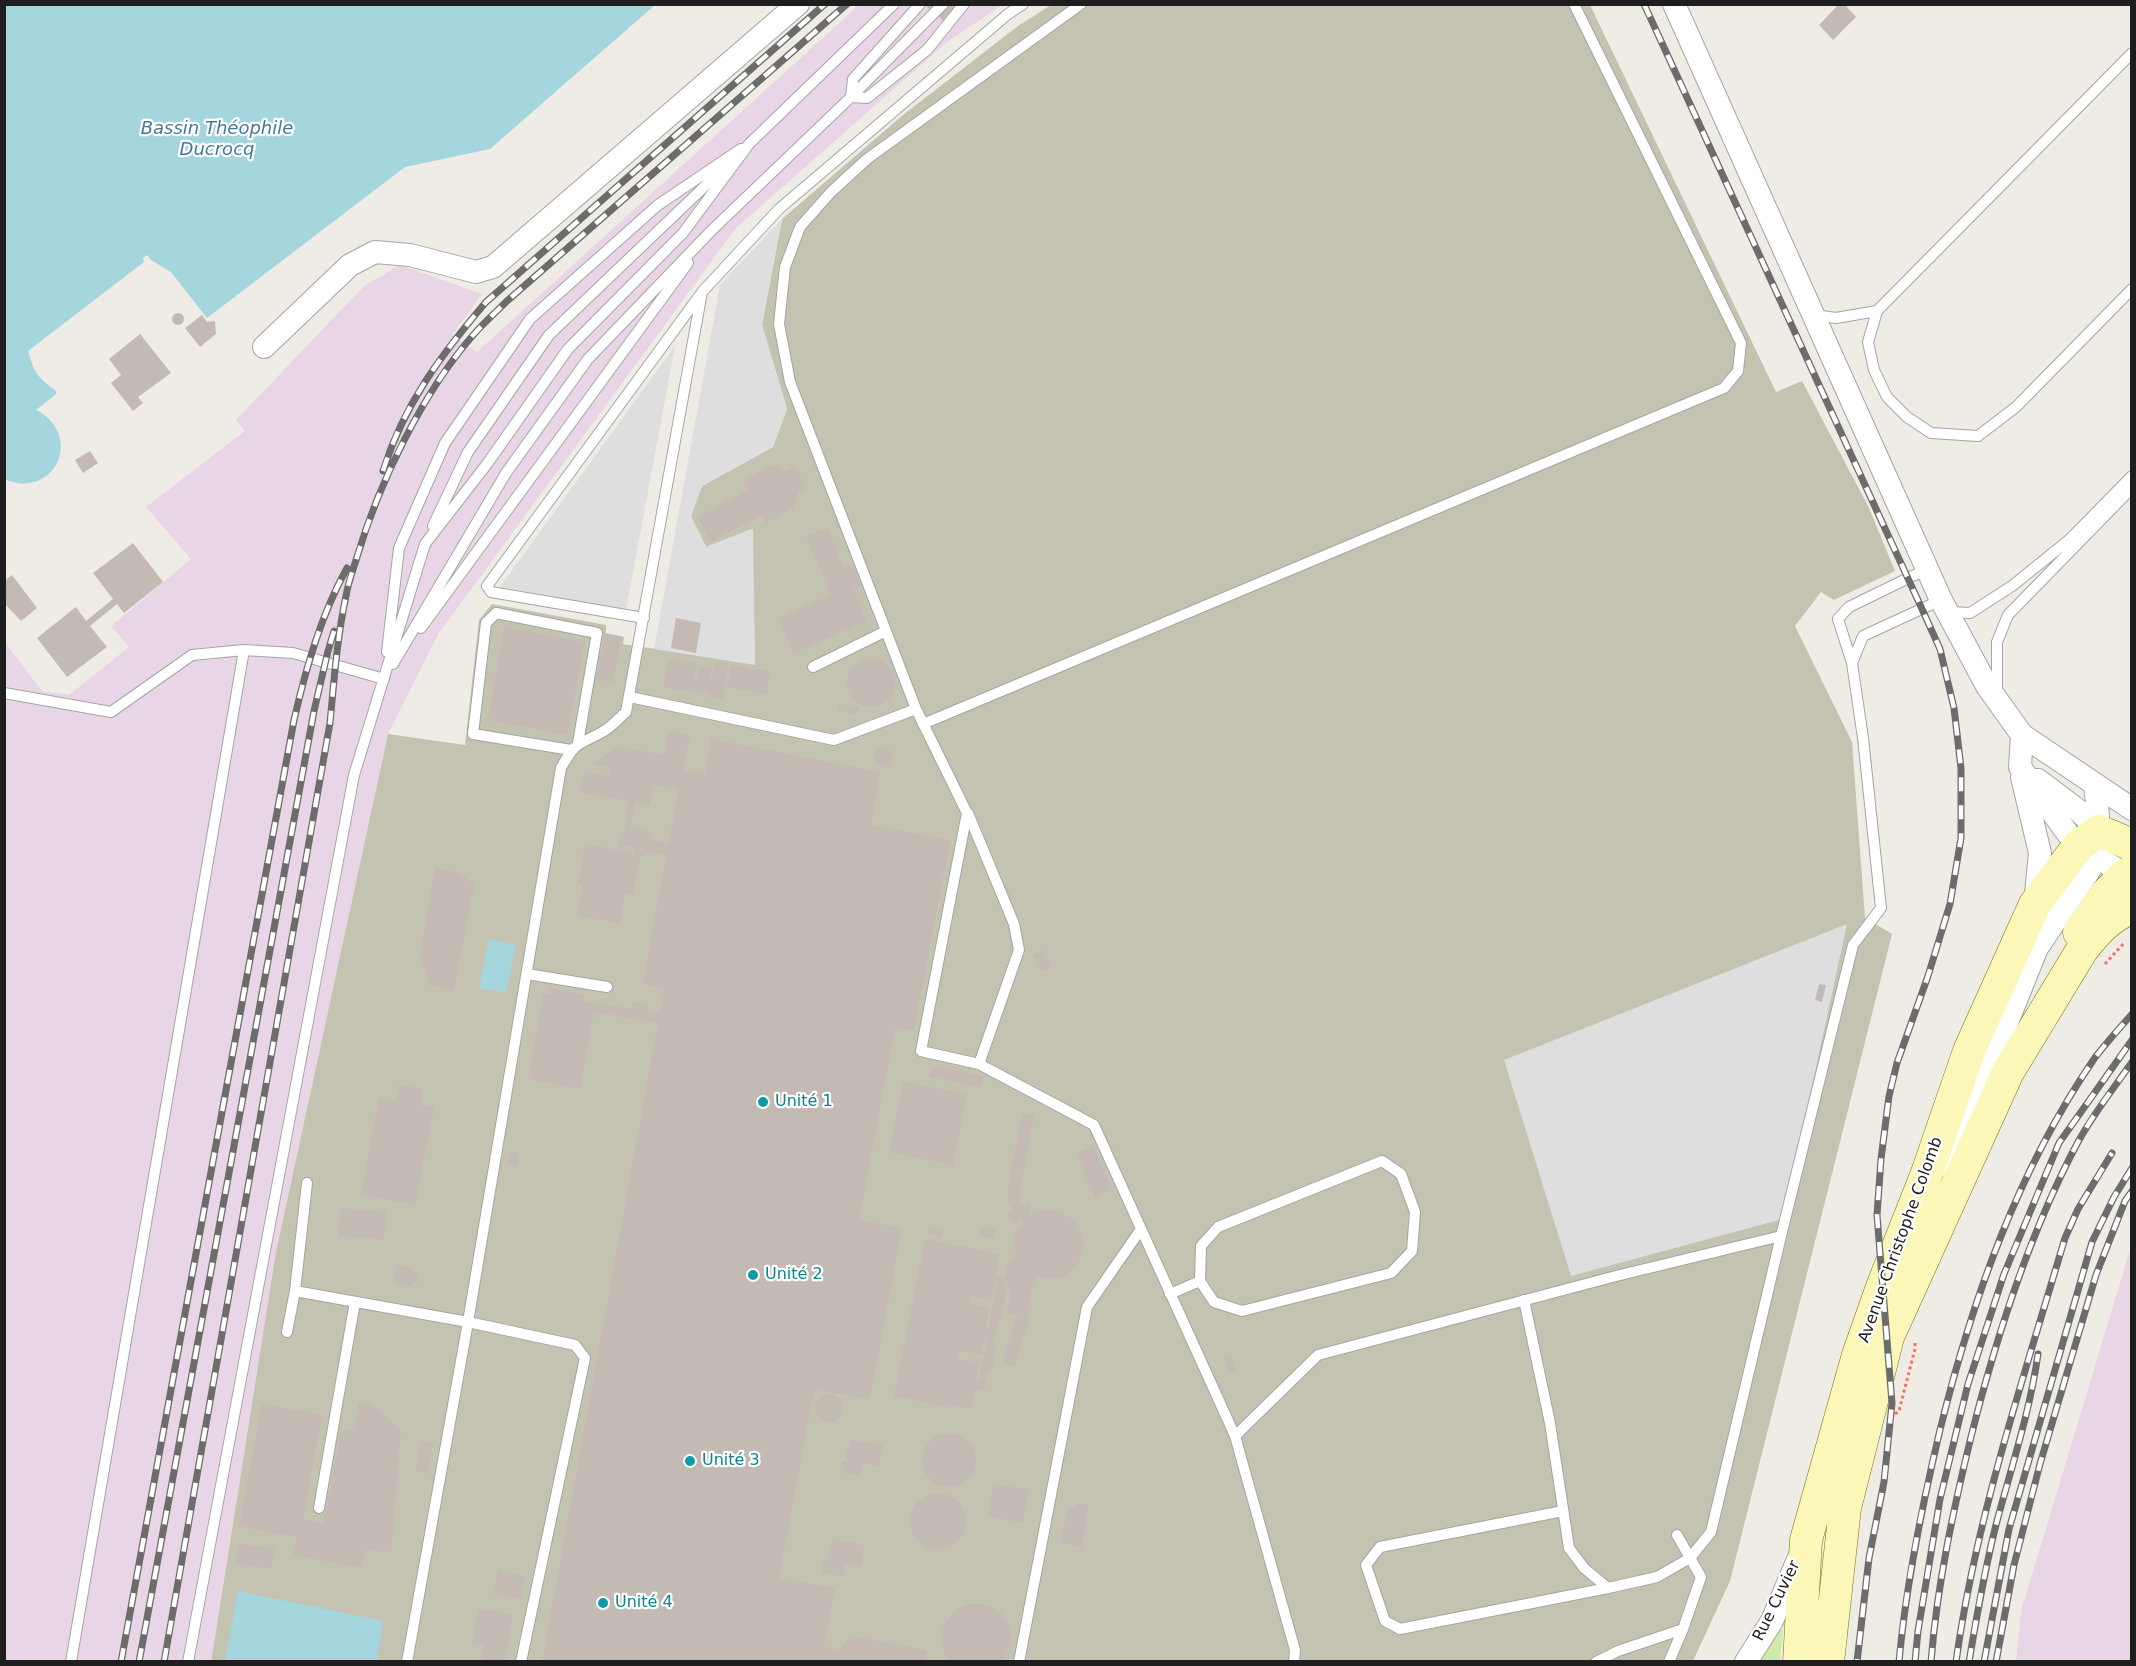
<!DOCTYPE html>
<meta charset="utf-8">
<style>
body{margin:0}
#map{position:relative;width:2136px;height:1666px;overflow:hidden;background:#efebe5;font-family:"DejaVu Sans",sans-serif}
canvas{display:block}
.frame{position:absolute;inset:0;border:6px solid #1e1e1e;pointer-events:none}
</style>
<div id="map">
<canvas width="2136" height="1666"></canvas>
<div class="frame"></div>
</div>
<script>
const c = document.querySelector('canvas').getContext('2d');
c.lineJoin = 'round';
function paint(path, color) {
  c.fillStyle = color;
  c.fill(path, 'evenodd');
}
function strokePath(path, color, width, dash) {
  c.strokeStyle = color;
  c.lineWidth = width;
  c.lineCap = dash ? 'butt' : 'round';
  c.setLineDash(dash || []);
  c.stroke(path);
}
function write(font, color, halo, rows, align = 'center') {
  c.font = font + ' "DejaVu Sans",sans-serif';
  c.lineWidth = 4.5;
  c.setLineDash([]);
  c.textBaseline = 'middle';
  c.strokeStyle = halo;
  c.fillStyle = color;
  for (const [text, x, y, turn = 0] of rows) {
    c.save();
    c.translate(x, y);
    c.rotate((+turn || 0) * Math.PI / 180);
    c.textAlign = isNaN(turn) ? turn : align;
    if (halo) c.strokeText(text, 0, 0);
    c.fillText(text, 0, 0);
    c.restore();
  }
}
paint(new Path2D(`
 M859,5H1002L947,42L735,229L439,633L388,734L276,1252L211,1661H5L4,641L42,691L69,695L129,647L111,626L191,559L146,507L245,431L236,420L364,286L400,265L482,294L452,335L477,352Z
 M2131,1247V1661H2016L2021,1611Z`), '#e8d6e7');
paint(new Path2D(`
 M1051,5H1590L1776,392L1802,381L1868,506L1895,571L1834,600L1821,592L1795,626L1852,742L1865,918L1892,934L1730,1581L1693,1661L211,1662L276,1252L388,734L465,745L479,620L492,604L606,625V633L624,637L623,644L755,664L752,529L706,547L691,516L702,486L773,447L787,409L762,325L782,219L903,115L1018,26Z`), '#c4c2b0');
paint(new Path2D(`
 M1775,1629L1783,1630L1780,1661L1754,1662Z`), '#cfeaaa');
paint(new Path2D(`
 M782,219L762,325L787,409L773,447L702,486L691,516L706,547L753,529L755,665L654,649L720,285Z
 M675,346L626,610L500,587Z
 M1847,924L1786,1206L1779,1220L1571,1276L1504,1060Z`), '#dedede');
paint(new Path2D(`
 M5,4H655V5L490,149L405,167L207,318L171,272L151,260L147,255L143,258L144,262L28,351C35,375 37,376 56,391V394L36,410C85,435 55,501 4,479Z
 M489,939L516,945L506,993L479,988Z
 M238,1591L383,1621L377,1661H225Z`), '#a5d5dd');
paint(new Path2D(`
 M927,4H956L964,11L949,26L926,6Z
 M1839,4H1844L1856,17L1833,40L1819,25Z
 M172 319a6 6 0 1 1 12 0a6 6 0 1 1-12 0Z
 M202,315L207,322L215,321L216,334L200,347L185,328Z
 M140,334L171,373L138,397L143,403L133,411L111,383L121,375L109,359Z
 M90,451L98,463L83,473L75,460Z
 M771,465L786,471L795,466L806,488L798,492L793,508L766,523L762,515L711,542L698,517L750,489L745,479Z
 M827,528L844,568L852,565L861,586L853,589L867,621L793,653L778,617L831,595L806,536Z
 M133,543L163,582L124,613L117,604L90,626L107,647L67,677L37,638L76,607L86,621L113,599L93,573Z
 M12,575L37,608L21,621L4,603V581Z
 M676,618L701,623L696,653L671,648Z
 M504,627L585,642L567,735L488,720Z
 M605,634L622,637L613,682L596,679Z
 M669,658L697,663L694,680H697L700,666L712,668L709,682L711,683L716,661L728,663L723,700L709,697L710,694L663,687Z
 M847 683a24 24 0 1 1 48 0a24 24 0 1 1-48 0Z
 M731,665L770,672L767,694L727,687Z
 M839,703L859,706L857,714L838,710Z
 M669,731L690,735L683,770L705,773L711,739L880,772L871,825L950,840L914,1031L895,1028L859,1220L902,1228L870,1399L814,1390L779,1578L835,1588L824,1646L839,1650L851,1636L927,1650L926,1657L928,1662H542L658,1023L594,1012L580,1089L528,1079L543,994L550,995L551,988L584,994L583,1001L631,1009L632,1002L648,1005L647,1012L660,1014L665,988L643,984L666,855L649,852L640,858L633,895L625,893L620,923L577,916L583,885L578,884L585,844L633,853L634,848L625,846L620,850L618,842L624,830L629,801L580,792L584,772L608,776L610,767L593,764L618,747L664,755ZM653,785L678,790L669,843L651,840L645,831L630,827L635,802L650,805Z
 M874 756a9 9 0 1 1 18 0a9 9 0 1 1-18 0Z
 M435,868L460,873L474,885L454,990L429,985L420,954Z
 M1045,950L1052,967L1040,971L1033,955Z
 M1819,984L1826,985L1822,1002L1815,1000Z
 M933,1066L984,1076L981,1087L930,1077Z
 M903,1082L967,1094L953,1165L889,1152Z
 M399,1085L423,1089L420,1105L434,1108L415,1205L361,1194L379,1098L396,1101Z
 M1022,1114L1034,1116L1019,1195L1020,1200L1025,1207L1029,1203L1032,1207L1028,1210L1031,1214L1042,1210H1055L1073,1219L1080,1228L1084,1241L1080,1260L1071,1272L1063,1277L1050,1279L1037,1277L1031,1285L1028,1324L1015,1366L1003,1364L1008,1342L1018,1316L1007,1313L1012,1294L1006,1280L1004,1292L1006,1293L1001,1319H999L994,1344L996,1348L991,1374H988L984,1389L975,1390L971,1409L949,1405V1407L894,1396L925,1239L1000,1254L996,1274L1005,1276L1009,1261L1016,1256L1014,1237L1023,1221L1021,1219L1014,1224L1006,1215L1013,1210L1008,1202V1188ZM995,1280H997L989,1327H985L990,1308L968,1303L970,1296L991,1300ZM985,1335H988L979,1381H976L979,1362L958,1359L960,1351L982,1354Z
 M1093,1146L1112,1189L1095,1197L1076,1153Z
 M510,1152L518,1153L517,1166L508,1164Z
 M341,1208L386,1212L384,1240L338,1236Z
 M929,1227L943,1229L942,1237L928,1234Z
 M980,1227L995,1229L993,1239L978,1236Z
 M397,1265L414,1268L413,1273L419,1274L417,1283L411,1282L410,1286L393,1283Z
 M1230,1354L1236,1370L1230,1373L1223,1357Z
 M815 1408a14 14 0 1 1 28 0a14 14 0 1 1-28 0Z
 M358,1403L372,1404L401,1430L391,1552L365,1550L362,1568L293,1555L297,1537L239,1526L262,1404L322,1415L303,1519L324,1523L340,1435L344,1430L355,1431Z
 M922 1460a27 27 0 1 1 54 0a27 27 0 1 1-54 0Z
 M850,1439L883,1446L879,1466L863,1463L861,1476L840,1472L842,1461L849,1462V1459L846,1458Z
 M421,1441L433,1444L427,1474L415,1471Z
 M994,1484L1029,1490L1023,1523L988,1516Z
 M910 1521a28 28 0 1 1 56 0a28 28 0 1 1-56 0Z
 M1076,1503L1089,1505L1082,1547L1061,1543L1068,1506L1075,1508Z
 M832,1539L864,1545L861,1566L845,1563L843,1577L822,1572L824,1560L831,1561L832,1558L828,1557Z
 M240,1543L274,1549L272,1566L270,1569L237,1563L236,1559Z
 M498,1571L525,1576L520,1599L494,1594Z
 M968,1604H982L989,1606L1000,1612L1007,1622L1011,1634V1644L1003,1662H949L945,1655L941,1639L944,1625L955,1610Z
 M478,1609L513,1614L505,1662H481L484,1645L472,1643Z`), '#c4bab4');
const lane = new Path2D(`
 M2132,53L1877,311L1868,342L1874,370L1887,397L1907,417L1931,433L1978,436L2016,407L2132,289
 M851,97L943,4
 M851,97L853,79L920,4
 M1814,315L1836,318L1877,311
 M433,526L468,452L549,335L725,167
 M1949,612L1970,613L2012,586L2069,540L2132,476
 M644,618L491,592L487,586L700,295
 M421,628L688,263
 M886,631L790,382L779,324L785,267L800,227L831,192L867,159L1081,4
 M387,652L399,548L445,443L530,319L658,205L741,149
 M1852,663L1838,619L1849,607L1927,569
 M393,664L506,473L588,359L712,230L851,97L867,98L927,50L964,4
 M813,667L886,631L916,709
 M4,693L111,712L192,655L244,650L293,653L384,679
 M1997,694V642L2008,615L2132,488
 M630,697L834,740L916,709L967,813L921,1051L979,1064L1094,1125L1235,1436L1295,1650L1294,1662
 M923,724L1724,388L1738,371L1741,343L1574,4
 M571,750L473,734L486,623L496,613L597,633L578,743
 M968,813L1014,924L1019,950L979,1064
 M527,974L607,987
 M307,1183L295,1291L468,1322L575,1345L585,1358L521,1662
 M1170,1294L1200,1281L1214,1302L1242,1311L1391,1273L1412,1251L1415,1212L1401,1174L1382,1161L1218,1227L1201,1246L1200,1281
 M1524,1300L1550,1423L1569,1548L1584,1568L1608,1588L1657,1577L1690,1558L1711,1532L1781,1236
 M287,1332L295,1291
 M1235,1436L1318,1355L1616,1276L1781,1236L1853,945L1881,908L1863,738L1852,663L1863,636L1941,600
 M319,1508L355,1302
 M1563,1511L1380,1547L1366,1565L1385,1621L1400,1629L1608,1588
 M71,1662L244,650
 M188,1662L354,775L425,544L487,464L568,349L683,233L749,144L894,4
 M407,1662L468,1322L561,768C577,739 578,746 604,731C612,726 619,718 626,712L702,292L779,209L1008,14L1023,4
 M1019,1662L1087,1307L1141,1229
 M1596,1662L1618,1651L1683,1629
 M1669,1662L1683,1629L1701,1577L1677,1535`);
const street = new Path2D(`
 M1674,4L1941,600L1987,686L2022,735L2132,809
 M264,347L350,265L375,252L410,255L476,272L493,267L798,4
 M2022,735L2020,767L2068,834L2095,857L2132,877
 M2022,777L2040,853L2035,904
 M2038,780L2079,811L2099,831H2106
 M1949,1167L2037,948L2089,871C2101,843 2099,815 2095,786
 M1746,1662L1772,1621L1800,1555`);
const secondary = new Path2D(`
 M2079,932L2106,894L2126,874
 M1799,1662L1806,1540L1858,1355L1882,1287L1927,1173L1969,1051L2035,904L2079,845L2099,831L2132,845
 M1828,1662L1845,1508L1888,1337L2008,1072L2082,950C2096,932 2110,916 2132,908`);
strokePath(lane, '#a5a5a5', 12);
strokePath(street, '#a5a5a5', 24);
strokePath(secondary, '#737605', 33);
strokePath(new Path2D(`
 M2105,964L2124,943
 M1895,1414L1899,1411L1915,1349V1340`), '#fa6e6b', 3, [3, 3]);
strokePath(lane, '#fff', 10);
strokePath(street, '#fff', 22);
strokePath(secondary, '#faf7b8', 32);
const rail = new Path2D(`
 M1644,4L1922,609L1940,649L1954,708L1961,768V838L1950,904L1928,976L1897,1063L1889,1096L1881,1159L1877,1215L1892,1403L1884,1482L1869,1558L1857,1662
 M383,471C404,404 441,355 486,302L825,4
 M121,1662L294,720C306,668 321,615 347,568
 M139,1662L314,711L328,651L334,631
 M164,1662L330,723C334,681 337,638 346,596C348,583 353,570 357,557C379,483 423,391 475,333C485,322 496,312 507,301L847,4
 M1899,1662C1906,1583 1922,1506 1940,1430C1972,1300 2018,1170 2094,1059C2105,1044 2119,1029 2132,1014
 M1915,1662L1918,1631L1940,1499L1968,1384L2004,1274L2059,1143L2132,1040
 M1931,1662C1937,1586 1953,1511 1971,1437C1996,1337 2029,1234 2078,1142C2093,1114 2114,1088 2132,1062
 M1956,1662C1976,1517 2024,1377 2065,1238L2078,1209L2112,1153
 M1969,1662C1977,1614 1985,1567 1997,1521C2012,1465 2030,1411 2038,1354
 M1984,1662L2009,1529L2092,1242L2114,1197L2132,1168
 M1996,1662L2014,1565L2040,1464L2096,1275L2125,1201L2132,1191`);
strokePath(rail, '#6c6c6c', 7);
strokePath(rail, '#fff', 4.5, [14]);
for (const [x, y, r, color] of [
 [763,1102,6,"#0f9aa8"],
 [753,1275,6,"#0f9aa8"],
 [690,1461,6,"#0f9aa8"],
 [603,1603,6,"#0f9aa8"]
]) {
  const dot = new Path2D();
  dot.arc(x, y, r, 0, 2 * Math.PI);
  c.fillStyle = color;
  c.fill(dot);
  strokePath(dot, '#fff', 2);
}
write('16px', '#0d838f', '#fff', [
 ["Unité 1",775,1102],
 ["Unité 2",765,1275],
 ["Unité 3",702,1461],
 ["Unité 4",615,1603]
], 'left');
write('16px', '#1e1e1e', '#fff', [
 ["Avenue Christophe Colomb",1901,1240,-70],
 ["Rue Cuvier",1777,1601,-64]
]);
write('italic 18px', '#44799e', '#fff', [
 ["Bassin Théophile",217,129],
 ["Ducrocq",217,150]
]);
</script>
